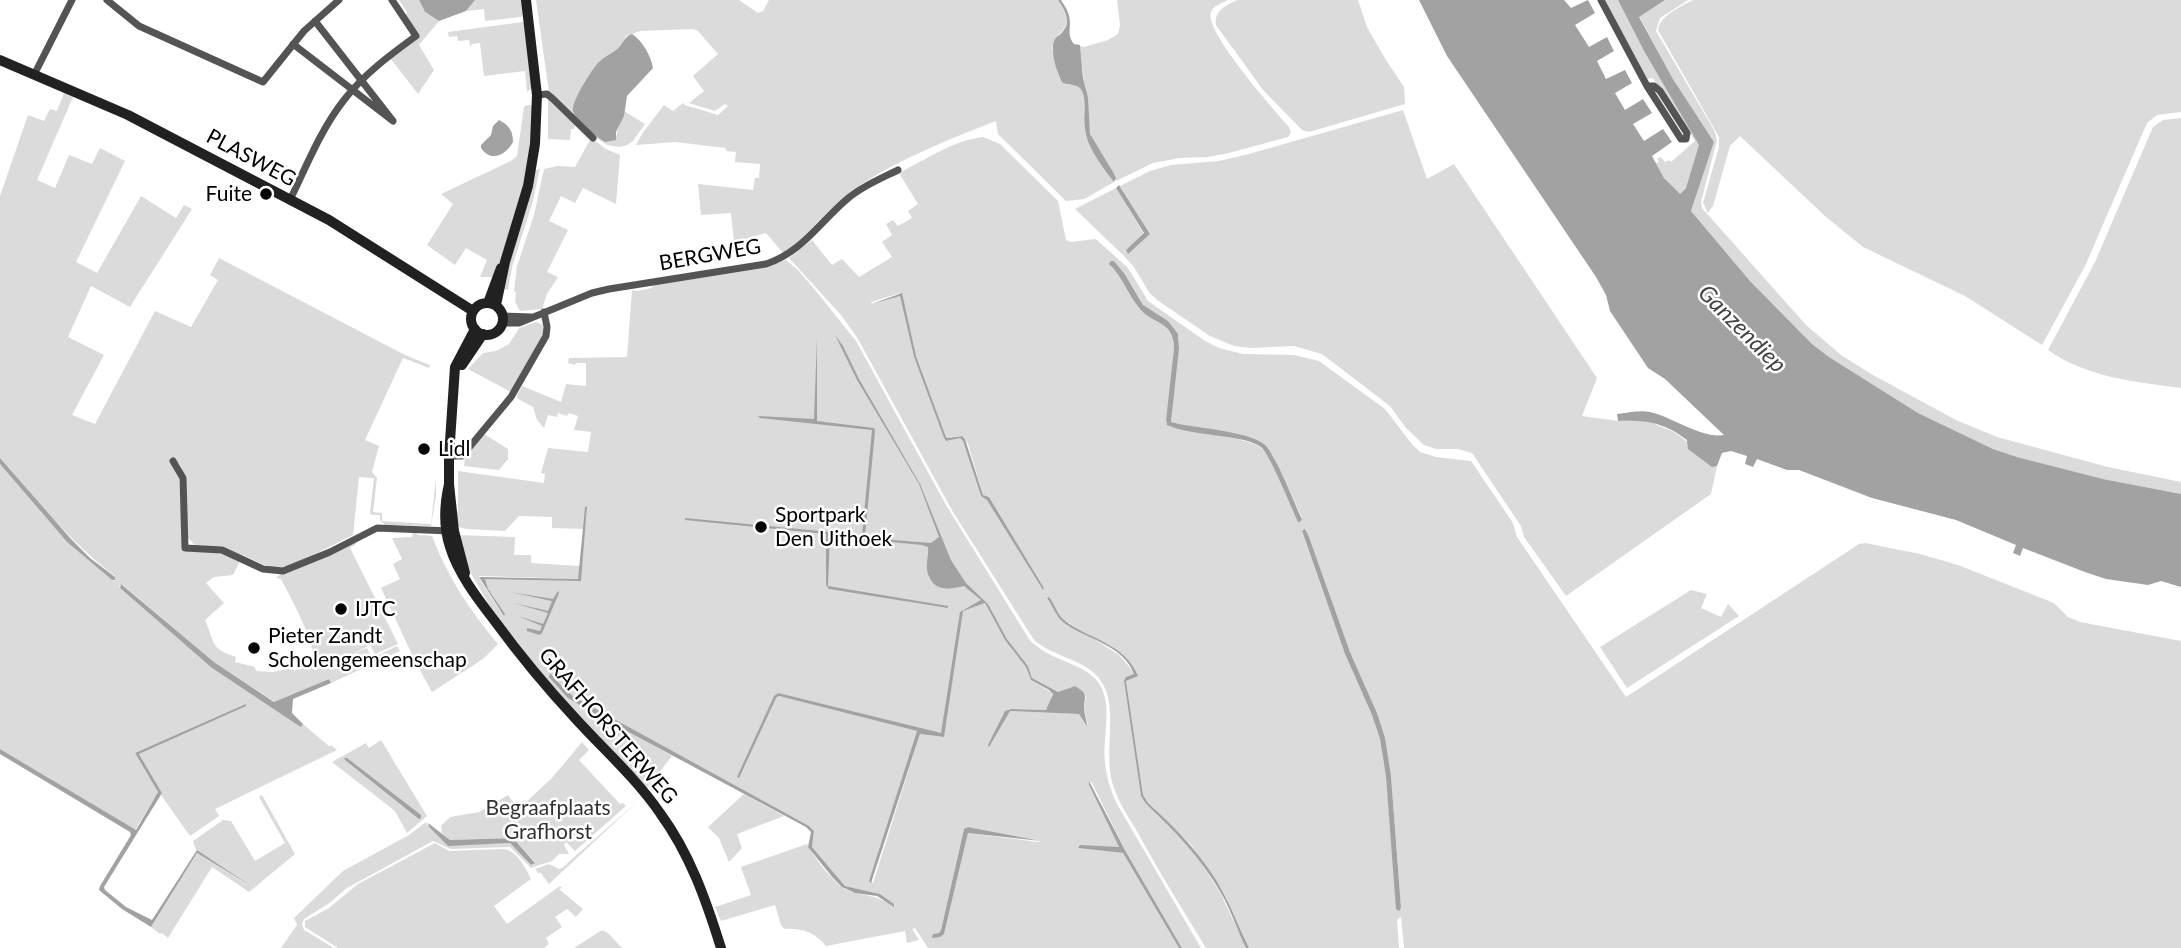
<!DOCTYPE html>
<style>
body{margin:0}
canvas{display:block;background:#fff}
</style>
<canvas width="2181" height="948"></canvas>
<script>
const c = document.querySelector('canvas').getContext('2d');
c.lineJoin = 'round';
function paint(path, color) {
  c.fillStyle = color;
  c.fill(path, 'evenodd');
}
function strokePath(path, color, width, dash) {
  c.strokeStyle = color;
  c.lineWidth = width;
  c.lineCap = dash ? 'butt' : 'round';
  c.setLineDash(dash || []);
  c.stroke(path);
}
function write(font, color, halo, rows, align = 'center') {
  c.font = font + ' Lato,sans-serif';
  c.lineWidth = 5;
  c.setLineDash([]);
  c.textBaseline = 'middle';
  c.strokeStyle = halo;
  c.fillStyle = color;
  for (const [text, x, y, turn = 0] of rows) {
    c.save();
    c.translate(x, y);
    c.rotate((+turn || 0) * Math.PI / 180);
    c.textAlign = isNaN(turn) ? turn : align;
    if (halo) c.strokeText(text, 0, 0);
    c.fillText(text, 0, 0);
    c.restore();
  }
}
paint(new Path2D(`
 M399,0H419L425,12L439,21L419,45L434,70L418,94L391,59L420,36L406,16L407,12Z
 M475,0H522L524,13L521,17L485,21L484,9L466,11Z
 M536,0H739L758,13L763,11L769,0H1058C1077,29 1061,24 1052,48L1058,74L1063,83C1067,84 1075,85 1079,87C1087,92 1084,120 1085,129C1087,145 1104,169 1114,182L1084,199L1066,201L998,134L996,121C950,139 901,158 860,185C831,204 810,233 784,254L766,233L734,242L731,213L701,215L698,184L753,190L755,178H759L760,164L735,162L736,152L726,151V148L675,142L636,145L642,134L664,105L673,111L683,103L685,105L718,115L728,106L725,104L715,111L689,103L704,91L693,76L718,54L698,31L693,29L640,31L626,36L621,46L599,62L579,93L617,136C616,128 624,120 624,111L645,124L633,141L627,145L619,147L607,145L595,137L549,92Z
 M1117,0H1228C1222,3 1213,6 1211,12C1203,30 1275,111 1289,127L1291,132L1288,137L1229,153L1208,157L1180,158L1153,163L1116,181L1090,134L1080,46L1084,47L1108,40L1118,34L1120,25Z
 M1237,0H1358L1367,27L1386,60L1404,87L1405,104L1309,132L1302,130L1263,90L1216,25C1214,10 1226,6 1237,0Z
 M1604,0H1618L1644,51L1697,139L1700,145L1689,182L1686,188L1679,195L1664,178L1656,163L1659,162L1657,159L1661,157L1665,162L1669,160L1671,162L1695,141L1663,93L1657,86L1653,78L1646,79Z
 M1665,0H1688L1660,18L1656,31L1714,130L1717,140L1701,202L1702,208L1806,325L1841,355L1873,375L1956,420L1997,437L2108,467L2181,482V494L2103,479L2017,457L1993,449L1918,413L1829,357L1812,344L1750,281L1691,211L1714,142L1673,79L1639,16Z
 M1693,0H2181V112L2157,115L2147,123L2085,266L2042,345L1965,296L1863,247L1826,217L1740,136L1730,146L1713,206L1708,213L1703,203L1719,147V137L1658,30C1660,15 1681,7 1693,0Z
 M523,22L525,24L532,88L527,92L525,71L484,76L480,43L472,44L470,47L469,40L458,41L457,36L449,37L448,32Z
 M64,93L73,97L37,180L55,188L69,155L92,164L100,148L125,161L76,262L97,273L141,196L176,218L184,205L192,209L130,307L91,286L68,337L104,355L72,415L95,424L155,311L191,327L218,280L210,275L219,258L405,355L430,365L429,368L403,358L365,440L379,446L372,472L377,478L373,512L382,513V521L431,524L436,478V495L431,526L385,525L380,520V515H371L370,512L374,478L359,477L353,535L313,555L287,566L276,568L262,564L243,555L197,547L187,537L185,481L181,466L172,457L169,461L179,475L183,551H216L240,561L233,575L214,577L206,583L224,603L205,620C215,642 209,648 236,657L235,662L255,667L256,671L273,672L292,668L294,671L313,662C316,642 291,599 281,579L276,578L282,573L355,541L356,544L350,548L398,644L375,654L370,645L352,654L367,648L372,658L397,646L400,651L331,683L329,679L275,702L214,662L123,585H119L120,588L212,668L299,726L303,724L330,747L331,745L337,750L215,809L219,816L190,836L161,795L162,793L139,754L247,705L135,753L158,792L135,830L0,749V464L67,542L112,580L114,581L115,576C71,543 37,500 0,458V196L28,115L44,121L50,109L57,111Z
 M548,99L575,123L574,129H571L570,140L548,139Z
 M527,105H533C532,127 531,149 527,171C521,207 507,242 495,277H480L487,260L466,248L455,265L427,245L453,204L441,194L511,161L517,156L524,107Z
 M1403,110L1427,179L1454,164L1597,378L1582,416L1618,421L1645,420L1674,432L1689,443V449L1712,466H1717L1711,494L1566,596L1524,537L1521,526L1472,453L1458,449H1436L1424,445L1406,428L1390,406L1322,354L1294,346L1250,348L1234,346L1210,336L1157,300L1149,292L1134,267L1124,256L1075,209L1116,188L1144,234L1126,250L1150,234L1120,186L1150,171L1171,165L1219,161L1249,154Z
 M2181,118V388C2135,382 2086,377 2048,350L2095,262L2153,127L2163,120Z
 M983,137L1000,144L1058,201L1066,240L1071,242L1095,239L1098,241L1128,268L1148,301L1205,341L1219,348L1243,354L1294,355L1319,361L1385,409L1411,443L1420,452L1436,457L1471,461L1513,523L1517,537L1626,697L1859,544L1865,543L1920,554L1958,565L2054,603L2068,617L2080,622L2181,641V948H1404L1401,917L1397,920L1399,948H1249L1224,893L1192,846L1148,803L1143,795L1126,681L1137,676C1125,644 1089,639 1064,620C1058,615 1053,605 1047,598L1058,616L1119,655L1133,671L1134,674L1124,681L1141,796L1146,804L1191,848L1205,869L1221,894L1246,948H1206C1183,910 1159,872 1138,833C1129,818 1118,802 1113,785C1103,754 1119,706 1101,681C1088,660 1053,657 1034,640L953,512L858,339L841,315L789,258L812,240L832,265L842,259L859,277L892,257L882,242L892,235L886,224L893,220L898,226L912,218L908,211L918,204L899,173C925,160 954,140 983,137ZM1114,261L1124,273L1145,308L1168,321L1179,338L1171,422L1257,440L1273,455L1302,518L1300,522H1298C1290,506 1273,457 1261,448C1247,437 1189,431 1170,427L1166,423L1174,348L1173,336L1165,325L1146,314L1139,308L1120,275L1110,265ZM900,293L916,356L946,437L948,438L959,436L964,437L968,444L983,495L989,497L1044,588L1043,590L987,499L981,496L963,441L960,438L946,441L944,438L914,357L900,295L872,304L871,302ZM1302,532L1309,537L1350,652L1377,713L1391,776L1401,908L1397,910L1386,777L1380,739L1372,715L1345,654Z
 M591,138L606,149L620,155L616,204L583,188L575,203L561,196L549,221L568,230L547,272L558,277L547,294L542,309L520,311L515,302L516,292L514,291L517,266L534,215L544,169L557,166L575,167Z
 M540,168L533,201L512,267L508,290L503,289L535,171Z
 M786,260L799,271L820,296L856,341L946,505L1029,639C1048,661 1083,662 1098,682C1114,704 1102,737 1105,762C1106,777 1111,791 1117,804L1201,948H1182L1126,852L1091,781L1089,785L1119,847L1078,848L1123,853L1179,948H928L915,928L912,929L919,940L907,943L905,931L826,946C815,932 801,928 784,929L781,925L775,905L721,921L715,907L751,895L741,867L807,844C814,857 834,884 847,890C865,897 876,894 893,906L895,905L880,894L845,886L812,847L814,832L809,826L568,698L672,756L646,789L560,697L491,608L466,565L457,535L515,537L514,555H531V563L580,566L578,579L479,576L480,580L503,615L481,578L580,580L585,507L583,529L552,528V517L519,516L505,531L466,529L456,526L455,512L458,511V471L544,483L545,474L541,473L548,448L588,452L591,432L574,430L578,416L569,413L567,416L558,413L557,417L548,415L544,428L537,420L533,407L518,399L517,396L522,386L561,402L566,384L586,386V363H576L575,365L568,363L569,358L627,357L632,290L637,291L652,288L653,285L759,269ZM924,494L951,560L966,583L988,604L1007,639L1028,666L1032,678L1058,692L1075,686L1086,696L1084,709L1088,725L1079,714L1010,711L1007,713L1012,709L1046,710L1051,701L1052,693L1031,680L1026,667L1005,640L985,603L963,611L983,600L951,569ZM780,694L942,735L943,737L920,734L873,883L870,881L917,731L780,696L776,698V696ZM968,827L1041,841L1038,842L968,833L944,934H933L939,933L941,930L964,829Z
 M536,322L542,324L544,333L511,392L468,369L483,353L496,351L509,344L519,328Z
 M484,434L508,449V459L499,470L464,466L465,458Z
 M413,532L419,535L432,536C447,576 470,611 498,644L483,659L432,692L416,663L381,588L400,579L393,564L402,559L392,538L412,537Z
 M1691,590L1707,594L1701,608L1721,617L1728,604L1739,616L1627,688L1600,647Z
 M381,740L427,816L407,833L395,811L332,762L366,743L369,748Z
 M582,742L589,750L579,760L620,804L623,803L626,806L575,851L566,842L564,845L569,854H559L552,861L531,868L510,847L451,849L433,841L347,888L328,904L304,919L302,924L304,930L334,948H281L297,925L294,918L343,871L409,835L426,822L429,827L447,845L510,843L531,865L535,862L513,838L450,840L442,833L441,826L450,817L479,812L508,795L515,805L524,800L526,802L552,778Z
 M744,794L784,816L737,834L742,848L729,862L719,838L708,827Z
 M262,795L295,854L249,892L212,867L168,938L162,933L160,934L151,927L197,853L249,886L196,850L193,841L223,820L231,821L255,861L285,843L259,797Z
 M639,800L549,884L540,872L539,874L535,869L549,864L559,869L562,868Z
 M435,843L449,851L502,849C517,850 525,867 531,879L494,906L507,924L560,886L562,888L559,889L583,909L576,917L567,909L555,917L562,927L546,938L549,944L544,948H338L305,927V921L329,908L358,884Z
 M602,930L608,933L622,948H574Z`), '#dbdbdb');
paint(new Path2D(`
 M419,0H475L466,11L439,21L425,12Z
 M1058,0H1061C1064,5 1068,10 1069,16C1072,27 1066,34 1074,44L1080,45L1083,78L1088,98L1090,134L1113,172L1116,178L1114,182C1103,168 1087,147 1085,129C1083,117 1087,102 1082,91C1079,84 1069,85 1063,83C1057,74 1049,49 1055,39C1057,36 1061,35 1063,31C1072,21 1064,9 1058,0Z
 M1419,0H1564L1571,8L1588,0L1595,13L1575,25L1589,47L1607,37L1614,51L1597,61L1606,79L1625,70L1632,83L1615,93L1625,110L1643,99L1652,113L1633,124L1644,141L1663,129L1672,142L1652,156L1664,178L1680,194L1686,188L1699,145L1644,51L1618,0H1665L1639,17L1673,79L1714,142L1691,211L1750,281L1812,344L1829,357L1918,413L1993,449L2017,457L2103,479L2181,494V587L2161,581L2148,585L2106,579L2085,572L2023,548L2020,556L2013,553L2016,545L1956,520L1872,498L1799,470H1787L1757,459L1753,467L1745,464L1747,456L1731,451L1722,453L1717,466L1712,467L1688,449L1687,440C1663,422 1646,420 1618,421L1617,414C1628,413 1639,410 1650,412C1672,417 1703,439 1724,435L1665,379L1648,368L1610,311L1606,295L1596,277L1447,56Z
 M632,34C642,40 651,56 653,68L627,96L624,116L616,132V140L605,142C598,138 574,119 573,111C571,102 592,69 599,62C604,57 611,54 617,49C624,44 623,37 632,34Z
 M499,120C509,125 513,131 513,142C506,155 491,163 481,148V145L491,135L493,126Z
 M1119,185L1150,234L1128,254L1126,250L1144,233L1116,188Z
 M1111,261H1114L1124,273L1143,305L1168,321L1178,334L1179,348L1171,422C1193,428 1250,431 1265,445C1276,455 1294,503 1302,519L1300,522H1298C1291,507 1271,457 1262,448C1246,434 1189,436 1167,425L1166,420L1174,348C1174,321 1154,325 1140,309C1128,295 1123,277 1109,264Z
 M902,293L916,356L946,437L948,438L962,436L965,439L983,495L989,497L1044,588L1043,590L987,500L981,496L963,441L960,438L946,441L944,438L914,357L900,296L871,304Z
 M835,335L843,346L859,379L920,484L951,560L966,583L988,604L1007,639L1028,666L1032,678L1058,692L1075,686C1088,694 1085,695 1084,707C1084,713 1087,721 1087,726L1079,714L1010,711L989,747L988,745L1005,711L1012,709L1046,710L1053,694L1049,690L1031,680L1026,667L1005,640L985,603L963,611L944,737L920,734L871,883L869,881L917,731L779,696L776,698L739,778L737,777L774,696L778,693L941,733L960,612L981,600L964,586C948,590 932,592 927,570C926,563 929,554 928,547L922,545L881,541V539L931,543L939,537L919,484L857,380Z
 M817,338V421L874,428L875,431L865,536L876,539L874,541L830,535L828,586L948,606V608L829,589L826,585V534L685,520V518L862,535L872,430L760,418L758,416L814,419Z
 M0,458L71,539L90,558L115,577V580H112L67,542L0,464Z
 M587,506L581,581L485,579L488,589L505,614L504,616L479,577L578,579L585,507Z
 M1305,529L1309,537L1350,652L1377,713L1385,738L1391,776L1401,908L1399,911L1396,909L1386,777L1380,739L1372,715L1345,654L1302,531Z
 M121,584L214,662L274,702L329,679L331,683L293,699L292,713L303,724L301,727L299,726L212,668L120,588Z
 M558,591L559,593L542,633L539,635L527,631V628L540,631L542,626L518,616L543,624L548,613L514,603L548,611L552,601L510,592L553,599Z
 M1049,597C1054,603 1057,614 1064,620C1088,639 1125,643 1138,676L1126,681L1143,795L1148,803C1177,829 1205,858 1224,894C1233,911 1240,930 1249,948H1246C1237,930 1231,910 1221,893C1201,858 1175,831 1146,804L1141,796L1124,681L1126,677L1134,674C1124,645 1085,639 1063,622C1056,616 1052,605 1047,598Z
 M550,673L564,689L574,697L809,826L814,831L812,847L845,886L880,894L894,904V907L877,896L855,893L842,887L833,878L808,847L811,832L806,827L593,713L568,698L549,677Z
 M246,704V706L139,754L162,793L104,887L105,890L126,907L152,920L197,850L249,885L197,853L151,927L122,909L99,890L100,886L131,835L130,832L0,754V749L136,830L158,792L135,753Z
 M344,758H347L421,815V818L419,819L345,760Z
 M1089,781L1126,852L1182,948H1179L1123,853L1078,848L1080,845L1119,847L1089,785Z
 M428,823L450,840L513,838L535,863L531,865L510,843L448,846L429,827Z
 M968,827L1041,841L968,833L944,934L940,937L932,938L933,934L939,933L941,930L964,829Z`), '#a2a2a2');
strokePath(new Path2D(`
 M107,0L139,26L263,82L304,31L339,0
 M1601,0L1647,86L1681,139H1686L1687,133L1660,91L1654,86H1647
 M293,44L393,121L315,21
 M35,73L72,0
 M537,95L547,94L553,99L593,138
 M290,200C306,167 321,129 344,100C364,74 390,55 416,36L392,0
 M503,316L531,317
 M503,323H519L592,293L609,289L766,264C801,253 819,223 846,200C861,187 880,179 898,170
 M449,456H462L511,397L546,336L547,327L544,312
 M173,461L183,478L185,548L222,550L263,569L283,571L330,552L377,528L450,531`), '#545454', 7);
strokePath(new Path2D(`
 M0,60L128,115L329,220L473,311
 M488,303L501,268
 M471 319a16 16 0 1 1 32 0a16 16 0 1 1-32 0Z
 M496,305L505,262L528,186L535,144L537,95L526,0
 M462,365L483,334
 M449,484C444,506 443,526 450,547C458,573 477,598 494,620C519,654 546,687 575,718C603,749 636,778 660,813C690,854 706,900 721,948
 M465,573L454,531L449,484V456L455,367L475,329`), '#212121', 10);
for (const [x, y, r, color] of [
 [266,194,7,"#000"],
 [424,449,7,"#000"],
 [761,527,7,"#000"],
 [341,609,7,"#000"],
 [254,648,7,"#000"]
]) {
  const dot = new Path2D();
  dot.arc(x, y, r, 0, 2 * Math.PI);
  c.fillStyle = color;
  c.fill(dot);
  strokePath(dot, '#fff', 2.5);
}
write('21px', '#000', '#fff', [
 ["PLASWEG",251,158,28],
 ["BERGWEG",710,255,-10],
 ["GRAFHORSTERWEG",608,726,49]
]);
write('21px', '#000', '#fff', [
 ["Fuite",252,194,"right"],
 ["Lidl",438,449],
 ["Sportpark",775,515],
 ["Den Uithoek",775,539],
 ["IJTC",355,609],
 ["Pieter Zandt",268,636],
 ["Scholengemeenschap",268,660]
], 'left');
write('21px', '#323232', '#fff', [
 ["Begraafplaats",548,808],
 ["Grafhorst",548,832]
]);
write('italic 23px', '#434343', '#fff', [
 ["Ganzendiep",1742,329,45]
]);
</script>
